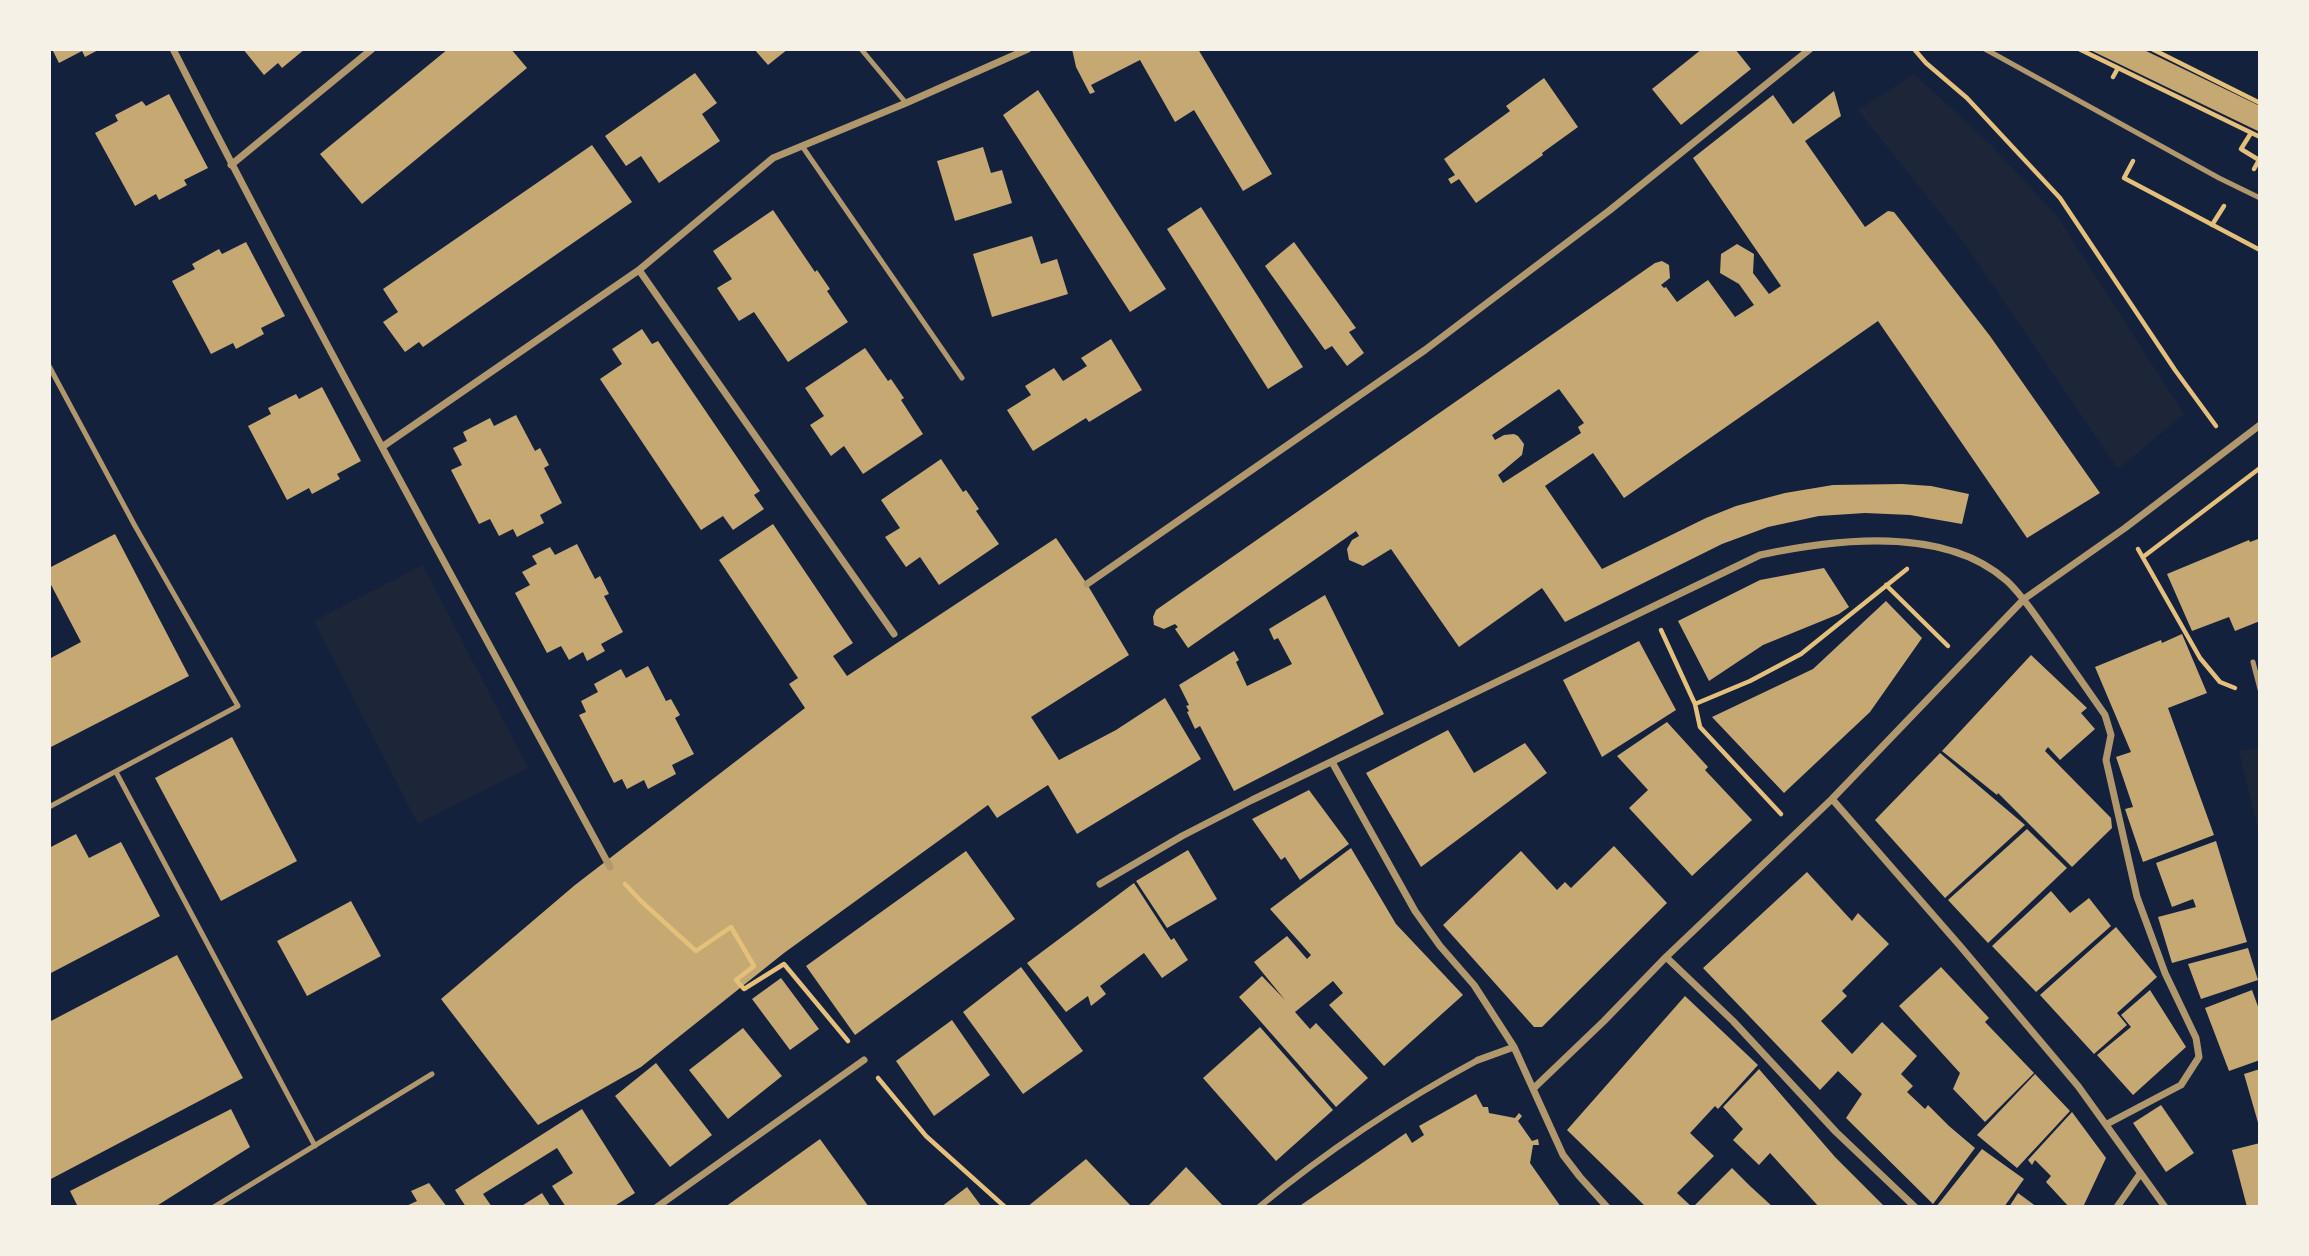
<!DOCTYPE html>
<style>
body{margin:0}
#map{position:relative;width:2309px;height:1256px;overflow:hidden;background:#14213d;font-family:"Fira Sans Condensed",sans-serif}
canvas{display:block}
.frame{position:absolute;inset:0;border:51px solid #f6f1e7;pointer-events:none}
</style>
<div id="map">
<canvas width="2309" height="1256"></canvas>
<div class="frame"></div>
</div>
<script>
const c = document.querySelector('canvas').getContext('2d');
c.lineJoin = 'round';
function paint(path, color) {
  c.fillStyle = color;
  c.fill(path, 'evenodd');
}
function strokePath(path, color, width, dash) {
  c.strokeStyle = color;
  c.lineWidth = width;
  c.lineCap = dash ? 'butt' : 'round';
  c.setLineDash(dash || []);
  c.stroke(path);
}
paint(new Path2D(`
 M1914,74L1991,145L2057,216L2184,414L2118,469L1964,243L1858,110Z
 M423,565L528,768L418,824L314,621Z
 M2260,748V837L2239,751Z`), '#1d2539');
paint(new Path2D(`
 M52,49H100L85,57L82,51L59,63Z
 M243,49H305L282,68L278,63L264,75Z
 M448,49H511L527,68L362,204L320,154Z
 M754,49H788L768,65Z
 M1072,49H1198L1272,174L1243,191L1194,110L1175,122L1140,60L1091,85L1095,92L1090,94L1076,67Z
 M1702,49H1735L1751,69L1681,125L1652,89Z
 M2088,49H2142L2260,106V132Z
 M695,73L717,103L702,114L720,141L659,183L641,156L626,166L605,136Z
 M1544,78L1578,127L1542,153L1543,155L1476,203L1459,179L1451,184L1448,179L1455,175L1444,159L1510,111L1506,106Z
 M1038,90L1166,289L1130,312L1003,115Z
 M1834,91L1841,116L1805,141L1865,227L1888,211L1894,212L1990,336L2100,493L2027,538L1878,321L1624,498L1593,453L1545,486L1602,569L1706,518L1736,506L1785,493L1833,485L1902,484L1931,486L1969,494L1962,524L1910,515L1865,513L1819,516L1768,527L1722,544L1565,622L1542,588L1459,647L1391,549L1363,566L1349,560L1347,549L1352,540L1359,536L1356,531L1188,648L1175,629L1178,627L1175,624L1164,629L1154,625L1153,617L1156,610L1655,263L1662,261L1669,265L1670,278L1661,285L1664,288L1666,287L1677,302L1708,280L1735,317L1754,305L1739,284L1720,273L1721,254L1737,244L1754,254L1753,273L1769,294L1781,286L1693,158L1773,95L1793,124ZM1559,389L1584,423L1578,427L1581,433L1503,483L1498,475L1522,455L1524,444L1518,436L1514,434L1504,435L1495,440L1492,435Z
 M169,94L208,168L184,180L187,185L159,200L156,194L135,206L95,133L118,121L115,115L142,101L146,106Z
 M592,145L632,202L423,347L419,342L405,352L383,322L398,312L383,289Z
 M983,147L991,173L1002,170L1012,203L955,221L937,161Z
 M1201,207L1303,367L1268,389L1167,229Z
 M773,210L815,272L817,270L830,289L827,291L848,322L788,362L754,312L739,321L717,288L732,279L713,251Z
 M1032,236L1041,264L1057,259L1068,294L992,317L973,254Z
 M246,242L285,316L261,328L264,334L236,349L233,343L211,354L172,281L195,269L192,264L219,249L222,254Z
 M1294,242L1356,328L1349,332L1364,353L1347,366L1332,346L1325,350L1265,266Z
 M642,329L652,344L658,341L760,491L754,495L764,509L733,530L723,516L701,530L600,379L622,364L612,349Z
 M1111,339L1142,390L1089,422L1086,418L1033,451L1007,410L1031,395L1025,386L1054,368L1063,381L1087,366L1081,358Z
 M865,348L888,381L891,379L904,398L901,400L923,434L863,474L844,446L831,456L810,425L824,416L805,388Z
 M322,387L361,461L337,474L340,479L312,494L309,488L287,500L248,426L271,414L268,408L296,394L299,399Z
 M516,415L535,451L540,448L549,465L544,468L562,503L540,515L544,523L517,537L513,529L499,536L490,519L479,524L451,470L462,465L453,448L467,441L463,432L490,418L494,426Z
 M941,459L963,492L966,490L979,509L976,511L999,544L939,585L920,557L906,567L885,537L900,528L881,500Z
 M773,524L853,643L833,656L847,676L1056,538L1087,584L1129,655L1031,717L1059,760L1116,730L1165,698L1201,759L1077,834L1048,785L997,818L988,805L784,953L641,1067L538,1125L441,999L575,885L805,708L789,684L798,678L719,560Z
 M115,534L189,676L49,748V659L81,642L49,581V568Z
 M2258,539L2260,621L2235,631L2229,617L2192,631L2167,574L2249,540L2250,542Z
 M577,544L595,579L600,576L609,594L604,596L623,632L601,644L605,651L587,661L583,652L569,660L561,646L547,653L515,593L530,585L522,572L537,564L532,556L550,547L555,555Z
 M1824,568L1849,607L1839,614L1763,645L1709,681L1678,621L1760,580Z
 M1325,595L1384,714L1234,791L1200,726L1195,729L1187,712L1189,711L1186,706L1189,705L1179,685L1234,651L1239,660L1236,662L1247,686L1292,664L1278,638L1274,640L1269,629Z
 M1886,601L1922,638L1870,712L1784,793L1712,717L1813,669Z
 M2182,634L2207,693L2168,708L2214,835L2143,862L2125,809L2133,807L2116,757L2131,752L2095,667L2161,640L2162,643Z
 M1639,641L1676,710L1602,757L1563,680Z
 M2031,655L2087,708L2081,713L2095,729L2060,760L2048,747L2045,751L2111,818L2112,828L2072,867L1998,793L1997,795L1942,751Z
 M648,666L666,701L671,699L680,715L675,718L694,754L672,765L676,774L648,789L644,780L627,789L622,779L614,783L579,715L586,712L581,701L598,692L594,684L621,669L626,678Z
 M1667,722L1708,767L1705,770L1752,820L1692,876L1629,808L1648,790L1617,756Z
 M1448,730L1474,773L1525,743L1547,773L1421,867L1366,773Z
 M232,737L297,861L221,901L155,778Z
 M1940,753L2025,825L1945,898L1875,820Z
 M1309,790L1349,844L1300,880L1285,857L1281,860L1252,819Z
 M2027,829L2067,868L1988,943L1948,900Z
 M76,834L89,858L121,842L160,916L49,974V848Z
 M2216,841L2247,942L2172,963L2158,917L2196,907L2193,899L2172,907L2156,863Z
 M1614,846L1667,903L1542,1027H1534L1443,925L1521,851L1557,890L1565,882L1571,888Z
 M1351,848L1396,924L1463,995L1384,1066L1329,1005L1343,993L1333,981L1295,1012L1310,1029L1316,1023L1368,1078L1336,1107L1239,997L1262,976L1285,1000L1254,962L1287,936L1307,959L1311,955L1270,909Z
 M1188,850L1217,899L1167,928L1136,881Z
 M966,851L1015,919L855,1035L806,966Z
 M1807,872L1852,921L1858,913L1889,944L1842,991L1847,996L1821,1021L1852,1054L1882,1022L1917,1056L1901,1074L1913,1086L1907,1092L1925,1109L1928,1105L1949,1126L1975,1148L1933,1204L1846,1118L1862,1094L1838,1071L1820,1090L1703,968Z
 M1134,883L1171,940L1174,938L1188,960L1162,978L1144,953L1100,986L1106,994L1091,1006L1088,996L1066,1012L1027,963Z
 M2051,891L2070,913L2089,898L2111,926L2036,992L1992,946Z
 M351,901L381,956L307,996L277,941Z
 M2116,927L2157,977L2117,1013L2127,1025L2094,1054L2040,995Z
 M2248,948L2258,980L2201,999L2188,964Z
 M177,955L243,1078L49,1180V1022Z
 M1021,967L1083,1051L1023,1094L963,1012Z
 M1941,967L1989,1018L1985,1022L2034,1073L1985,1122L1953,1089L1960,1073L1899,1006Z
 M781,978L819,1029L790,1050L752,999Z
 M2150,990L2186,1047L2133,1095L2097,1055L2131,1027L2121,1015Z
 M2252,990L2260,1012V1060L2229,1071L2205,1008Z
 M1685,996L1758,1065L1718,1109L1715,1106L1690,1133L1714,1156L1677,1193L1692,1207H1646L1567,1130Z
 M952,1020L990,1075L934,1116L896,1061Z
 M1260,1027L1333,1110L1276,1161L1203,1078Z
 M743,1028L782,1076L728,1119L689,1070Z
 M656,1063L712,1135L670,1167L615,1096Z
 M1759,1069L1835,1157L1885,1207H1819L1770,1153L1759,1165L1733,1140L1743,1129L1723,1107Z
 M2260,1069V1126H2259L2244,1074Z
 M2035,1074L2070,1111L2017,1168L1977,1135Z
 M1476,1094L1483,1107H1488L1489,1113L1515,1118L1519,1113L1522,1116L1518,1121L1532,1141L1538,1139L1539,1145H1533L1530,1163L1561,1207H1298L1406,1133L1412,1143L1424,1135L1419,1126Z
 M2161,1105L2194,1153L2166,1172L2133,1123Z
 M231,1109L250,1147L155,1207H78L70,1191Z
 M582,1109L635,1193L613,1207H566L552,1186L573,1173L557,1148L483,1194L492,1207H466L455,1190Z
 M2072,1112L2106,1158L2083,1207L2078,1205L2069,1207L2046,1182L2051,1176L2035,1160L2032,1165L2028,1160Z
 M820,1139L869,1207H725Z
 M2260,1143V1207H2247L2232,1150Z
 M1982,1149L2024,1179L2004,1207H1936Z
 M1086,1159L1132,1207H1027Z
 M1186,1167L1224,1207H1147L1166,1188Z
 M1732,1168L1750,1186L1773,1207H1693Z
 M429,1183L447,1207H404L417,1201L411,1191Z
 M967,1187L982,1207H941Z
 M542,1193L551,1207H520Z
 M2018,1193L2037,1207H2009Z`), '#c6a872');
strokePath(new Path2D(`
 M1914,49L1926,63L1967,98L2060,198L2175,370L2216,426
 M2079,49L2260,137
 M2152,49L2260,103
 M2113,77L2118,68
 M2251,133L2241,149L2259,160L2254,169
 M2133,161L2124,178L2260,250
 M2212,225L2224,206
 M2138,549L2200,658L2220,682L2235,688
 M2143,557L2260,468
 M1886,585L1948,646
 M1661,630L1695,704L1750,681L1801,654L1907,569
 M1695,704L1700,727L1781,814
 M625,884L642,902L696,951L731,927L754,966L736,980L744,989L784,964L848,1041
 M878,1078L926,1136L1005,1207`), '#e5c07b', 4.5);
strokePath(new Path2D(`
 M861,49L906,103
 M1985,49L2219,178L2260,198
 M802,146L962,378
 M49,366L135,526L238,706L49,807
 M2253,662L2260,689
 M116,772L315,1146
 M214,1207L432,1074`), '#b1986c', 5);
strokePath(new Path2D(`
 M1259,1207C1328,1150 1400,1102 1478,1060`), '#b1986c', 6);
strokePath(new Path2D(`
 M173,49C313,325 463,596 610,867
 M231,165L372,49
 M639,270L894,634
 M382,447L639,270L773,158L906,103L1028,49
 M1087,584L1425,350L1610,210L1810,49
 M1332,762L1415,911L1440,946L1474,985L1514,1047L1563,1155L1580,1177L1607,1207
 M1832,799L1961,947L2078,1086L2165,1207
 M1100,884L1182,836L1252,800L1760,555C1835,539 1945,525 2007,581C2024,597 2036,617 2050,636C2068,662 2086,688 2105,715L2111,735L2106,760L2137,897L2165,973L2196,1038L2199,1057L2181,1085L2107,1124
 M1666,957L1733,1021L1836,1132L1915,1207
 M1478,1060L1514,1047
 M1534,1088L1604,1021L1666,957L1832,799L2024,599L2125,528L2260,425
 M657,1207L864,1060
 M2117,1207L2140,1174`), '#b1986c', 7);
</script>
